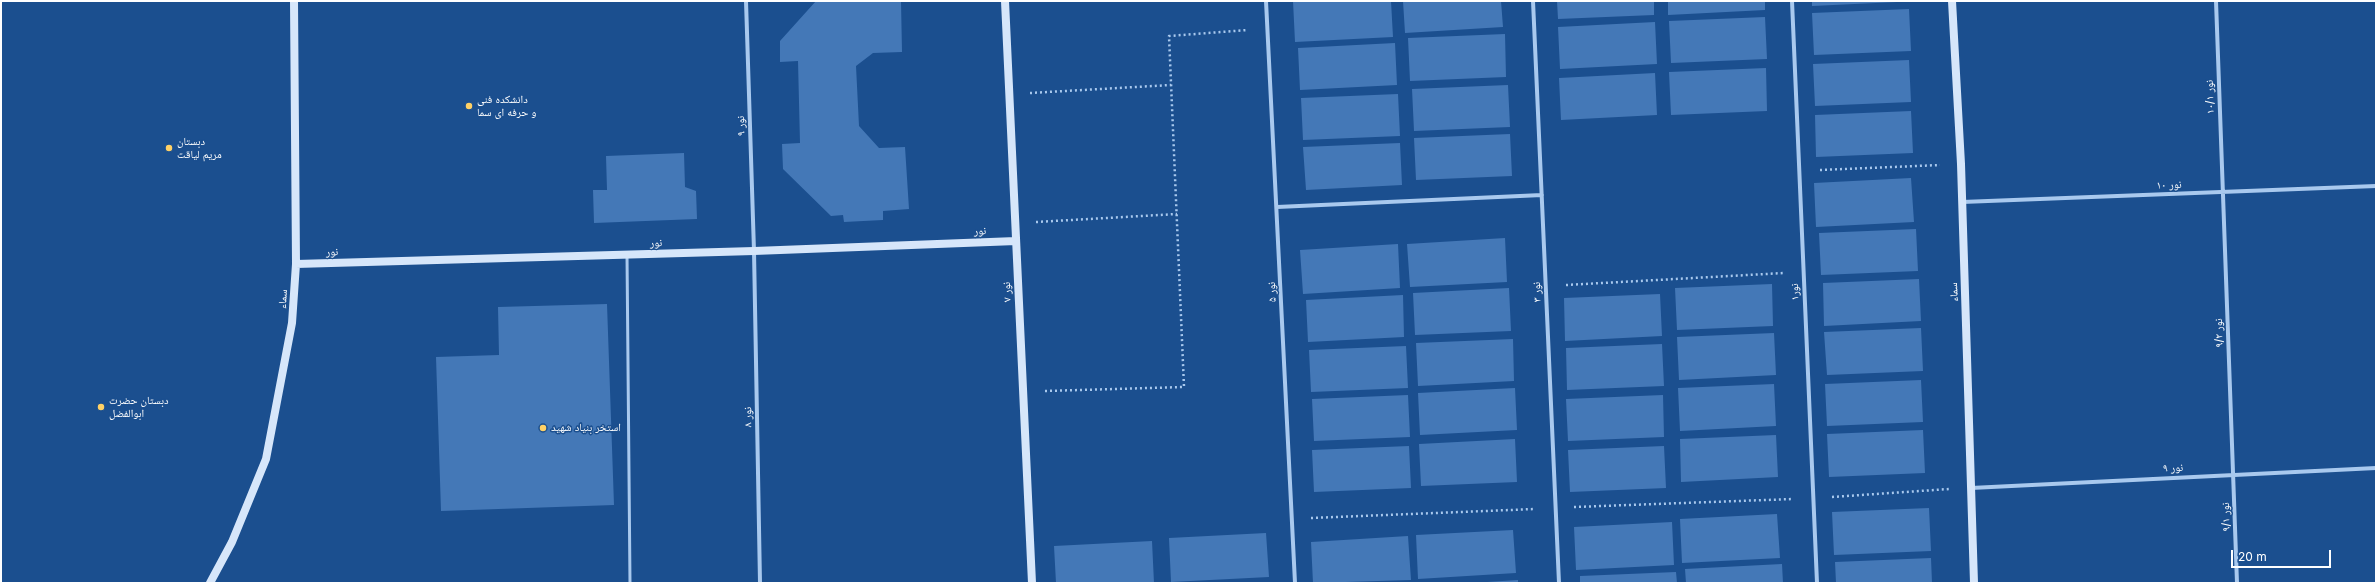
<!DOCTYPE html>
<meta charset="utf-8">
<style>
body{margin:0}
#map{position:relative;width:2377px;height:584px;overflow:hidden;background:#1b4f8f;font-family:Inter,sans-serif}
canvas{display:block}
.frame{position:absolute;inset:0;border:2px solid #fff;pointer-events:none}
.scale{position:absolute;left:2231px;top:550px;width:100px;height:18px;box-sizing:border-box;border:2px solid #fff;border-top:0;padding-left:5px;font-size:12px;line-height:14px;white-space:nowrap;color:#fff;-webkit-text-stroke:3px #1b4f8f;paint-order:stroke}
</style>
<div id="map">
<canvas width="2377" height="584"></canvas>
<div class="frame"></div>
<div class="scale">20 m</div>
</div>
<script>
const c = document.querySelector('canvas').getContext('2d');
c.lineJoin = 'round';
function paint(path, color) {
  c.fillStyle = color;
  c.fill(path, 'evenodd');
}
function strokePath(path, color, width, dash) {
  c.strokeStyle = color;
  c.lineWidth = width;
  c.lineCap = dash ? 'butt' : 'round';
  c.setLineDash(dash || []);
  c.stroke(path);
}
function write(font, color, halo, rows, align = 'center') {
  c.font = font + ' Inter,"Noto Naskh Arabic",sans-serif';
  c.lineWidth = 3;
  c.setLineDash([]);
  c.textBaseline = 'middle';
  c.strokeStyle = halo;
  c.fillStyle = color;
  for (const [text, x, y, turn = 0] of rows) {
    c.save();
    c.translate(x, y);
    c.rotate((+turn || 0) * Math.PI / 180);
    c.textAlign = isNaN(turn) ? turn : align;
    if (halo) c.strokeText(text, 0, 0);
    c.fillText(text, 0, 0);
    c.restore();
  }
}
paint(new Path2D(`
 M816,1H901L902,52L873,53L856,66L859,126L879,148L905,147L909,209L883,211V220L844,222L843,215L831,216L783,169L782,144L800,143L798,61L780,62V41Z
 M1293,1H1391L1393,37L1295,42Z
 M1403,1H1501L1503,27L1405,33Z
 M1557,1H1654V15L1558,19Z
 M1668,1H1765V10L1668,15Z
 M1812,1H1896L1897,2L1812,6Z
 M1909,9L1911,51L1814,55L1812,13Z
 M1765,17L1767,59L1671,63L1669,21Z
 M1655,22L1657,64L1560,69L1558,27Z
 M1505,34L1506,77L1410,81L1408,38Z
 M1395,43L1397,85L1300,90L1298,48Z
 M1909,60L1911,102L1815,106L1813,64Z
 M1766,68L1767,111L1671,115L1669,72Z
 M1655,73L1657,115L1561,120L1559,78Z
 M1508,85L1510,127L1414,131L1412,89Z
 M1398,94L1400,136L1303,140L1301,98Z
 M1911,111L1913,153L1816,157L1815,115Z
 M1510,134L1512,176L1416,180L1414,138Z
 M1400,143L1402,185L1306,190L1303,147Z
 M684,153L685,187L696,191L697,219L594,223L593,190H607L606,156Z
 M1911,178L1914,222L1816,227L1814,183Z
 M1916,229L1918,271L1821,275L1819,233Z
 M1505,238L1507,282L1410,287L1407,244Z
 M1398,244L1400,288L1303,294L1300,250Z
 M1919,279L1921,321L1824,326L1823,283Z
 M1772,284L1773,326L1677,330L1675,288Z
 M1509,288L1511,331L1415,335L1413,293Z
 M1660,294L1662,336L1565,341L1564,298Z
 M1403,295L1404,337L1308,342L1306,300Z
 M607,304L614,505L441,511L436,357L499,355L498,307Z
 M1921,328L1923,371L1827,375L1824,332Z
 M1774,333L1776,375L1679,380L1677,337Z
 M1513,339L1514,381L1418,386L1416,343Z
 M1662,344L1664,386L1567,390L1566,348Z
 M1406,346L1408,388L1311,392L1309,350Z
 M1921,380L1923,422L1827,426L1825,384Z
 M1774,384L1776,426L1680,431L1678,388Z
 M1515,388L1517,430L1420,435L1418,393Z
 M1408,395L1410,437L1314,441L1312,399Z
 M1663,395L1664,437L1568,441L1566,399Z
 M1923,430L1925,473L1829,477L1827,434Z
 M1776,435L1778,477L1681,482L1680,439Z
 M1515,439L1517,482L1421,486L1419,444Z
 M1409,446L1411,488L1314,492L1312,450Z
 M1664,446L1666,488L1570,492L1568,450Z
 M1929,508L1931,551L1834,555L1832,512Z
 M1777,514L1780,558L1682,563L1680,519Z
 M1672,522L1674,565L1576,570L1574,527Z
 M1513,530L1516,573L1418,579L1416,535Z
 M1266,533L1269,577L1171,582L1169,538Z
 M1408,536L1411,580L1313,583L1311,542Z
 M1152,541L1154,583H1056L1054,546Z
 M1931,558L1932,583H1836L1835,562Z
 M1782,564L1783,583H1686L1685,569Z
 M1676,572L1677,583H1580V576Z
 M1518,580V583H1487V582Z`), '#4478b7');
strokePath(new Path2D(`
 M1030,93L1171,85
 M1820,170L1940,165
 M1036,222L1177,214
 M1566,285L1784,273
 M1045,391L1184,387L1169,36L1248,30
 M1832,497L1949,489
 M1574,507L1793,499
 M1311,518L1535,509`), '#a9c9ee', 2.5, [2, 3]);
strokePath(new Path2D(`
 M627,255L630,583`), '#a9c9ee', 3);
strokePath(new Path2D(`
 M746,1L754,251L760,583
 M1266,1L1295,583
 M1533,1L1559,583
 M1792,1L1817,583
 M2216,1L2237,583
 M1962,202L2376,186
 M1277,207L1542,195
 M1971,488L2376,468`), '#a9c9ee', 4);
strokePath(new Path2D(`
 M1005,1L1032,583
 M1952,1L1961,164L1974,583
 M296,264L754,251L1016,241
 M210,583L232,542L266,459L292,323L296,264L294,1`), '#d6e6fa', 8);
for (const [x, y, r, color] of [
 [469,106,4,"#ffd166"],
 [169,148,4,"#ffd166"],
 [101,407,4,"#ffd166"],
 [543,428,4,"#ffd166"]
]) {
  const dot = new Path2D();
  dot.arc(x, y, r, 0, 2 * Math.PI);
  c.fillStyle = color;
  c.fill(dot);
  strokePath(dot, '#1b4f8f', 1.5);
}
write('11px', '#fff', '#1b4f8f', [
 ["نور ۱۰/۱",2210,97,-92],
 ["نور ۹",741,126,-92],
 ["نور ۱۰",2169,185,-2],
 ["نور",980,231,-2],
 ["نور",656,243,-2],
 ["نور",332,252,-2],
 ["نور ۷",1007,292,-93],
 ["نور ۵",1272,292,-93],
 ["نور ۳",1537,292,-93],
 ["نور۱",1795,292,-92],
 ["سماء",1954,292,-92],
 ["سماء",283,299,-86],
 ["نور ۹/۲",2219,333,-92],
 ["نور ۸",748,417,-91],
 ["نور ۹",2173,468,-3],
 ["نور ۹/۱",2226,517,-92]
]);
write('11px', '#fff', '#1b4f8f', [
 ["دانشکده فنی",477,100],
 ["و حرفه ای سما",477,113],
 ["دبستان",177,142],
 ["مریم لیاقت",177,155],
 ["دبستان حضرت",109,401],
 ["ابوالفضل",109,414],
 ["استخر بنیاد شهید",551,428]
], 'left');
</script>
